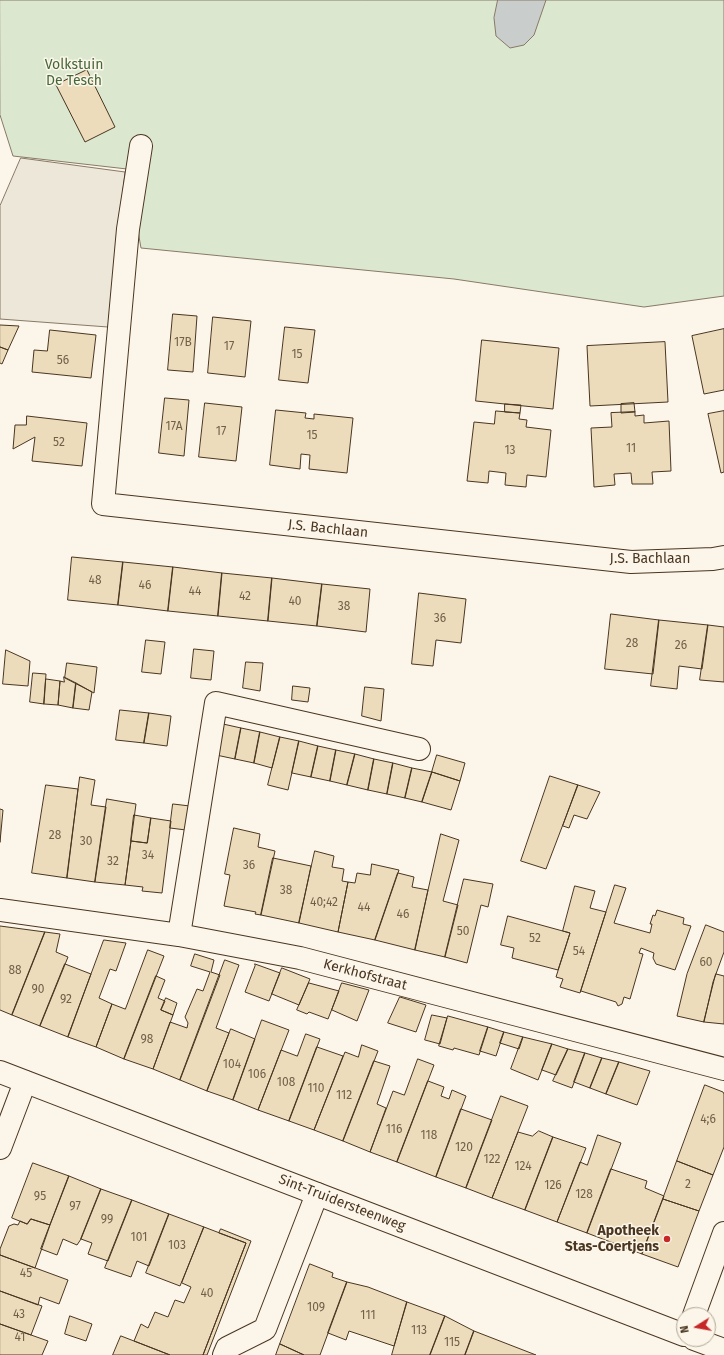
<!DOCTYPE html>
<style>
body{margin:0}
#map{position:relative;width:724px;height:1355px;overflow:hidden;background:#fbf6e9;font-family:"Fira Sans",sans-serif}
canvas{display:block}
.north{position:absolute;left:676px;top:1307px;width:40px;height:40px;box-sizing:border-box;background:#fbf6e9;border:1px solid #b4a999;border-radius:50%;rotate:259deg;font-size:11px;font-weight:700;line-height:16px;text-align:center;color:#4a3520}
.north::after{content:'';display:block;margin:auto;width:14px;height:18px;background:#c62828;clip-path:polygon(50% 0,100% 100%,50% 72%,0 100%)}
</style>
<div id="map">
<canvas width="724" height="1355"></canvas>
<div class="north">N</div>
</div>
<script>
const c = document.querySelector('canvas').getContext('2d');
c.lineJoin = 'round';
function paint(path, color) {
  c.fillStyle = color;
  c.fill(path, 'evenodd');
}
function strokePath(path, color, width, dash) {
  c.strokeStyle = color;
  c.lineWidth = width;
  c.lineCap = dash ? 'butt' : 'round';
  c.setLineDash(dash || []);
  c.stroke(path);
}
function write(font, color, halo, rows, align = 'center') {
  c.font = font + ' "Fira Sans",sans-serif';
  c.lineWidth = 3;
  c.setLineDash([]);
  c.textBaseline = 'middle';
  c.strokeStyle = halo;
  c.fillStyle = color;
  for (const [text, x, y, turn = 0] of rows) {
    c.save();
    c.translate(x, y);
    c.rotate((+turn || 0) * Math.PI / 180);
    c.textAlign = isNaN(turn) ? turn : align;
    if (halo) c.strokeText(text, 0, 0);
    c.fillText(text, 0, 0);
    c.restore();
  }
}
const green = new Path2D(`
 M0,0H724V296L644,307L454,279L141,248L127,169L13,156L0,115Z`);
paint(green, '#dce7d0');
strokePath(green, '#887966', 1);
const parking = new Path2D(`
 M21,158L125,172L108,327L0,319V206Z`);
paint(parking, '#ede7d9');
strokePath(parking, '#887966', 1);
const water = new Path2D(`
 M498,0H546L534,35L524,45L510,48L496,36L494,18Z`);
paint(water, '#c9cecd');
strokePath(water, '#887966', 1);
const building = new Path2D(`
 M87,70L115,127L85,142L56,85Z
 M173,314L197,316L193,372L168,370Z
 M213,317L251,321L245,377L208,373Z
 M0,325L19,326L8,350L0,347Z
 M285,327L315,330L308,383L279,380Z
 M724,329V390L704,394L692,336Z
 M50,330L96,335L91,378L32,372L34,350L47,351Z
 M482,340L559,348L553,409L476,401Z
 M665,342L668,402L590,406L587,346Z
 M0,347L8,350L2,364L0,363Z
 M165,398L189,400L184,456L159,453Z
 M205,403L242,407L236,461L199,457Z
 M634,403L635,412L621,413V404Z
 M505,404L521,405L520,413L505,412Z
 M276,410L306,413L305,418L314,419V414L353,418L347,473L309,469L310,455L301,454L300,469L270,465Z
 M496,411L520,413L519,419L527,420L526,427L551,430L546,477L527,475L526,487L505,485L506,473L489,471L488,483L467,481L474,422L494,424Z
 M724,411V472L721,473L708,414Z
 M635,412V416L644,415V423L669,421L671,471L652,472L653,484H632L631,473L614,474L615,485L594,487L591,428L612,427L611,413Z
 M27,416L87,423L82,466L32,461L35,437L13,449L15,425H26Z
 M72,557L123,562L118,605L68,600Z
 M123,562L173,567L168,611L118,605Z
 M173,567L222,573L218,616L168,611Z
 M222,573L272,578L268,621L218,616Z
 M272,578L322,584L317,626L268,621Z
 M322,584L370,589L366,632L317,626Z
 M419,593L466,599L461,643L436,640L433,666L412,664Z
 M611,614L659,620L653,674L605,669Z
 M659,620L708,625L702,669L679,666L677,689L651,686Z
 M708,625L724,627V682L700,680Z
 M146,640L165,642L161,674L142,672Z
 M194,649L214,651L211,680L191,678Z
 M6,650L30,661L28,686L3,684Z
 M246,662L263,663L260,691L243,688Z
 M67,663L97,667L94,693L65,678Z
 M33,673L46,674L44,704L30,702Z
 M64,677L76,683L73,708L58,705L60,681L64,682Z
 M46,679L60,681L58,705L44,704Z
 M76,683L92,692L89,710L73,708Z
 M293,686L310,688L308,702L292,700Z
 M365,687L384,689L381,721L362,716Z
 M120,710L149,713L144,743L116,740Z
 M149,713L171,716L167,746L144,743Z
 M223,724L241,728L235,759L216,755Z
 M241,728L260,732L254,763L235,759Z
 M260,732L280,737L272,768L254,763Z
 M280,737L299,741L288,790L268,785Z
 M299,741L318,746L311,777L292,773Z
 M318,746L336,750L330,781L311,777Z
 M336,750L355,754L347,785L330,781Z
 M355,754L374,759L368,790L347,785Z
 M437,755L465,763L460,781L432,772Z
 M374,759L393,763L387,794L368,790Z
 M393,763L412,768L405,798L387,794Z
 M412,768L432,772L422,802L405,798Z
 M432,772L460,781L451,810L422,802Z
 M550,776L578,785L546,869L521,861Z
 M80,777L95,780L91,805L106,807L95,882L67,878Z
 M46,785L78,789L67,878L32,873Z
 M578,785L600,792L587,819L574,815L569,828L563,826Z
 M107,799L136,804L125,885L95,882Z
 M173,804L190,806L186,830L170,828Z
 M0,809L3,810L0,842Z
 M134,815L151,818L147,843L131,841Z
 M151,818L171,821L162,893L142,891L143,887L125,885L131,841L147,843Z
 M234,828L260,834L258,847L275,851L261,915L255,914L256,912L224,906L230,875L225,874Z
 M441,834L459,840L443,901L458,905L445,957L415,950Z
 M315,851L334,856L332,867L344,869L342,881L348,882L338,932L299,923Z
 M273,858L311,866L299,923L261,915Z
 M372,864L399,870L375,940L338,932L348,882L355,883L357,873L370,875Z
 M398,873L414,877L412,887L428,890L415,950L375,940Z
 M464,879L493,884L488,907L481,905L467,963L445,957Z
 M615,885L626,888L614,923L650,933L652,924H650L653,915L655,916L657,910L684,918L683,924L691,926L675,970L656,964L653,958L654,953L641,948L639,953L643,954L630,999L624,997L622,1004L618,1006L616,1002L581,991Z
 M575,886L595,891L590,908L606,912L580,993L560,987L563,979L556,977L570,933L563,931Z
 M508,916L570,933L558,970L512,958L514,948L501,945Z
 M706,925L724,932V952L713,982L704,1022L677,1016L687,974Z
 M0,926L45,932L12,1015L0,1010Z
 M45,932L60,934L56,952L68,957L40,1026L12,1015Z
 M104,940L126,943L116,971L110,969L99,998L112,1004L96,1047L68,1037Z
 M148,950L164,956L124,1059L96,1047L112,1004L125,1009Z
 M195,954L214,960L211,972L220,975L180,1080L153,1069L170,1022L187,1028L188,1023L185,1017L197,989L203,991L210,972L191,966Z
 M225,960L239,965L216,1028L229,1033L207,1091L180,1080Z
 M65,964L91,974L68,1037L40,1026Z
 M255,964L280,973L269,1001L245,992L255,966Z
 M282,968L310,979L299,1005L272,994Z
 M716,974L724,976V1024L704,1022Z
 M156,976L165,980L158,998L165,1001L161,1010L173,1015L153,1069L124,1059Z
 M309,983L339,991L328,1019L309,1012L307,1014L297,1010Z
 M342,983L369,990L357,1021L332,1010Z
 M400,997L426,1005L416,1032L388,1023Z
 M166,998L177,1003L173,1015L161,1010Z
 M432,1015L447,1018L440,1044L425,1040Z
 M448,1016L488,1027L479,1055L454,1048L453,1050L439,1046Z
 M262,1020L289,1030L258,1110L233,1100Z
 M488,1027L504,1032L496,1056L480,1051Z
 M231,1029L255,1039L233,1100L207,1091Z
 M504,1032L523,1037L519,1049L500,1043Z
 M306,1034L320,1039L289,1121L258,1110L281,1050L297,1056Z
 M523,1037L552,1044L538,1080L511,1069Z
 M552,1044L568,1049L556,1075L542,1070Z
 M362,1045L378,1051L343,1141L314,1130L345,1052L358,1057Z
 M317,1047L343,1056L314,1130L289,1121Z
 M568,1049L585,1053L572,1088L553,1081Z
 M585,1053L602,1058L590,1088L574,1082Z
 M602,1058L619,1062L606,1094L590,1088Z
 M418,1059L434,1065L397,1162L370,1152L393,1091L404,1095Z
 M374,1061L390,1066L377,1104L386,1108L370,1152L343,1141Z
 M619,1062L650,1071L637,1105L606,1094Z
 M428,1081L444,1087L441,1096L449,1099L452,1090L466,1096L436,1177L397,1162Z
 M705,1085L723,1092L724,1094V1147L713,1175L677,1161Z
 M501,1096L528,1106L492,1198L466,1188Z
 M461,1109L492,1120L466,1188L436,1177Z
 M539,1131L553,1137L525,1210L492,1198L518,1132L532,1136Z
 M598,1135L621,1143L587,1233L557,1222L580,1162L587,1165Z
 M553,1137L586,1148L557,1222L525,1210Z
 M677,1161L713,1175L699,1211L663,1199Z
 M33,1163L69,1176L50,1225L31,1219L27,1224L12,1218Z
 M611,1169L647,1181L645,1188L664,1196L642,1254L587,1233Z
 M69,1176L101,1189L81,1239L77,1245L63,1239L57,1255L41,1249Z
 M101,1189L132,1200L108,1261L88,1254L92,1243L81,1239Z
 M663,1199L699,1211L678,1267L642,1254Z
 M132,1200L169,1214L149,1266L137,1261L131,1277L105,1268Z
 M169,1214L204,1227L180,1286L146,1273Z
 M31,1219L50,1225L35,1268L0,1255V1249L9,1226L14,1224L18,1225L20,1221L27,1224Z
 M204,1227L246,1243L203,1355H170L134,1341L141,1324L148,1328L155,1312L168,1317L175,1300L184,1303L191,1287L182,1283Z
 M221,1229L251,1241L207,1355H203L246,1243L219,1233Z
 M0,1255L68,1280L59,1304L40,1297L38,1305L0,1291Z
 M310,1264L333,1273L332,1277L347,1282L320,1355H304L280,1344Z
 M347,1282L368,1287L407,1302L394,1346L349,1331L346,1340L328,1333Z
 M0,1291L42,1306L31,1335L0,1324Z
 M407,1302L445,1316L430,1355H392Z
 M70,1316L92,1324L86,1341L65,1334Z
 M445,1316L474,1331L465,1355H430Z
 M0,1324L48,1341L42,1355H0Z
 M474,1331L536,1355H465Z
 M121,1336L134,1341L170,1355H113Z
 M280,1344L304,1355H276Z`);
paint(building, '#ecdcbc');
strokePath(building, '#4a3520', 1);
const minor = new Path2D(`
 M141,146L128,229L103,504L631,562L713,559L724,557
 M0,910L179,935L300,958L724,1069
 M179,935L216,703L419,749
 M0,1148L25,1082
 M694,1315L724,1233
 M224,1355L227,1348L265,1329L317,1194`);
const major = new Path2D(`
 M0,1072L684,1335
 M694,1339L724,1350`);
strokePath(minor, '#4a3520', 24);
strokePath(major, '#4a3520', 24);
strokePath(minor, '#fbf6e9', 22);
strokePath(major, '#fbf6e9', 22);
for (const [x, y, r, color] of [
 [667,1239,4,"#c62828"]
]) {
  const dot = new Path2D();
  dot.arc(x, y, r, 0, 2 * Math.PI);
  c.fillStyle = color;
  c.fill(dot);
  strokePath(dot, '#fbf6e9', 1.5);
}
write('12px', '#725f47', null, [
 ["17B",183,343],
 ["17",229,347],
 ["15",297,355],
 ["56",63,361],
 ["17A",174,427],
 ["17",221,432],
 ["15",312,436],
 ["52",59,443],
 ["11",631,449],
 ["13",510,451],
 ["48",95,581],
 ["46",145,586],
 ["44",195,592],
 ["42",245,597],
 ["40",295,602],
 ["38",344,607],
 ["36",440,619],
 ["28",632,644],
 ["26",681,646],
 ["28",55,836],
 ["30",86,842],
 ["34",148,856],
 ["32",113,862],
 ["36",249,866],
 ["38",286,891],
 ["40;42",324,903],
 ["44",364,908],
 ["46",403,915],
 ["50",463,932],
 ["52",535,939],
 ["54",579,952],
 ["60",706,963],
 ["88",15,971],
 ["90",38,990],
 ["92",66,1000],
 ["98",147,1040],
 ["104",232,1065],
 ["106",257,1075],
 ["108",286,1083],
 ["110",316,1089],
 ["112",344,1096],
 ["4;6",708,1120],
 ["116",394,1130],
 ["118",429,1136],
 ["120",464,1148],
 ["122",492,1160],
 ["124",523,1167],
 ["2",688,1185],
 ["126",553,1186],
 ["128",584,1195],
 ["95",40,1197],
 ["97",75,1207],
 ["99",107,1220],
 ["101",139,1238],
 ["103",177,1246],
 ["45",26,1274],
 ["40",207,1294],
 ["109",316,1308],
 ["43",19,1315],
 ["111",368,1316],
 ["113",419,1331],
 ["41",20,1338],
 ["115",452,1343]
]);
write('14px', '#436837', '#fbf6e9', [
 ["Volkstuin",74,65],
 ["De Tesch",74,81]
]);
write('14px', '#4a3520', '#fbf6e9', [
 ["J.S. Bachlaan",328,529,6],
 ["J.S. Bachlaan",650,559],
 ["Kerkhofstraat",365,975,15],
 ["Sint-Truidersteenweg",342,1203,21]
]);
write('bold 14px', '#4a3520', '#fbf6e9', [
 ["Apotheek",659,1231],
 ["Stas-Coertjens",659,1247]
], 'right');
</script>
